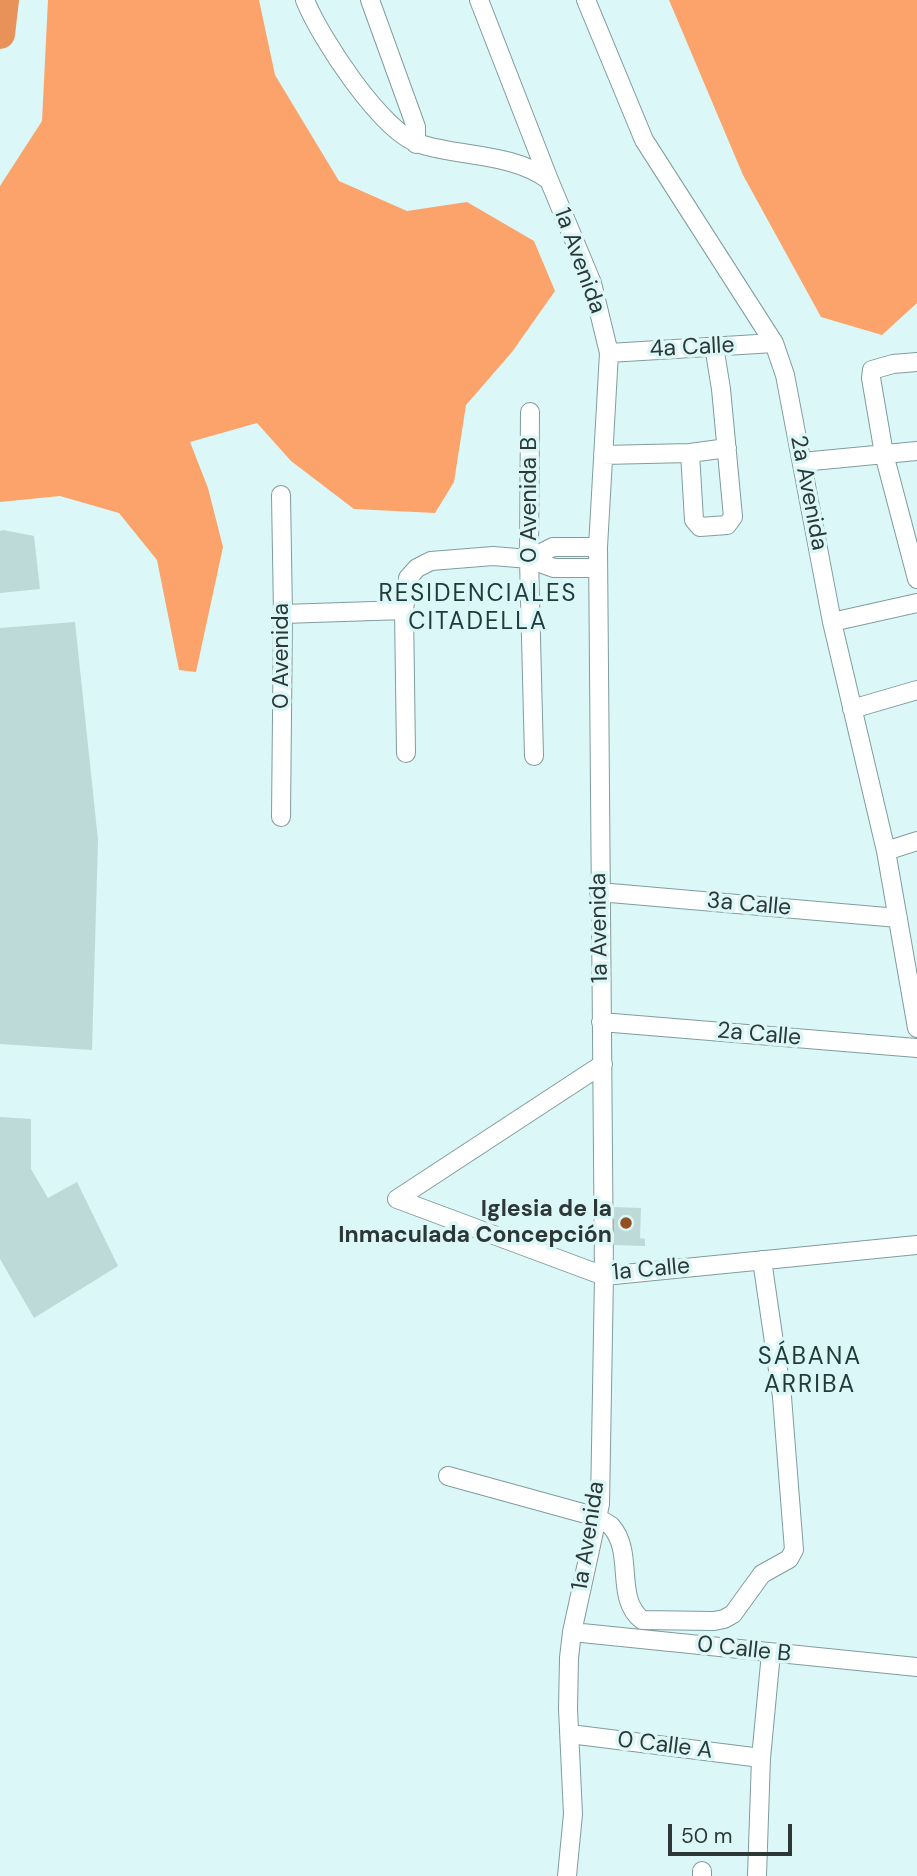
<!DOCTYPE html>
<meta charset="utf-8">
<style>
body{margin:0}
#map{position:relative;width:917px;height:1876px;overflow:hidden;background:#dbf7f7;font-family:"DM Sans",sans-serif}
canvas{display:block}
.scale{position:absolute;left:668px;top:1824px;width:124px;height:32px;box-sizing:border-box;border:4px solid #2c3736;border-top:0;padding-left:9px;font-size:21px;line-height:24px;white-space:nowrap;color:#2c3736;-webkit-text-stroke:5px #dbf7f7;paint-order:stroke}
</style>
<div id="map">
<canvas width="917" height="1876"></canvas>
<div class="scale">50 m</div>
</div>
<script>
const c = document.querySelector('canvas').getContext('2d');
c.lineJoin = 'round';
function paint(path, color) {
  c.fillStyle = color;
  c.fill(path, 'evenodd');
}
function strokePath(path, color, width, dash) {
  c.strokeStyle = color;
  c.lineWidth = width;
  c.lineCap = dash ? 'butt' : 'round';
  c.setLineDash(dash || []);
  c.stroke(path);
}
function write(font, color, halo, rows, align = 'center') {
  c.font = font + ' "DM Sans",sans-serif';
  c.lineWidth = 7;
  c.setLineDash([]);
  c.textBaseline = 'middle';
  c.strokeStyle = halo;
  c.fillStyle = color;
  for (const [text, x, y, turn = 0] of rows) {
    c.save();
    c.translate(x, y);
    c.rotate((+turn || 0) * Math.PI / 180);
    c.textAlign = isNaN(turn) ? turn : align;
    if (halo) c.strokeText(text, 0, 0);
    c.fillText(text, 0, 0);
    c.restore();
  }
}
paint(new Path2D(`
 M48,0H259L275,75L339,181L407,211L467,202L534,241L555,291L512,352L466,405L454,482L435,513L354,509L291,461L257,423L190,442L208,488L223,547L196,672L179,670L157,560L119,513L60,496L0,502V186L42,121Z
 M669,0H917V303L882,335L821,317L743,175Z`), '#fba36b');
strokePath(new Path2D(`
 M0,34L4,0`), '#e89159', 30);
paint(new Path2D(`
 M3,530L34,536L40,589L0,593V531Z
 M75,622L98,840L92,1050L0,1044V628Z
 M0,1117L31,1119V1169L48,1198L77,1182L118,1266L34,1318L0,1259Z
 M612,1207L641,1208L640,1238L645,1239V1246L611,1245Z`), '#bdd9d8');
const minor = new Path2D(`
 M305,0C319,36 382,133 420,144C461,157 513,153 549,180
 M370,0L416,127V144
 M479,0L549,180L592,283L609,353L598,547L604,1276L600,1504L572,1632L569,1658L568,1709L573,1814L567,1876
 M586,0L644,140L774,343L785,375L832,622L886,851L917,1028
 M609,353L774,343
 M917,362L893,364L872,370L871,378L884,454L917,579
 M530,412L529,559L534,756
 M690,453L694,520L700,527L727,525L733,517L721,389L714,346
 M603,455L690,453L727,448
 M802,462L917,451
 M281,495L283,614L281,817
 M529,559L554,568H598
 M283,614L404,610
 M832,622L917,603
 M852,709L917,690
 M406,753L404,610L408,578L417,568L431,561L493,556L529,559L553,547H598
 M886,851L917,841
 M599,892L898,918
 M601,1022L917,1048
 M397,1199L604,1276L917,1245
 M397,1199L603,1064
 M448,1476L597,1517C601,1520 607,1523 611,1526C635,1553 614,1598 642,1620L714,1621L724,1619L733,1614L762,1574L789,1559L794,1550L782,1397L762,1260
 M572,1632L917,1667
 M570,1734L761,1758
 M702,1871V1876
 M757,1876L761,1758L771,1653`);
strokePath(minor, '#819c9c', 20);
strokePath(minor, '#fff', 18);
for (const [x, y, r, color] of [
 [626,1223,7,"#935021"]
]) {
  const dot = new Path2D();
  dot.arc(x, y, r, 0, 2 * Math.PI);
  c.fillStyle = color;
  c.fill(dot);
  strokePath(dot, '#dbf7f7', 2.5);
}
write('23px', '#2c3736', '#dbf7f7', [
 ["1a Avenida",579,261,70],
 ["4a Calle",692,348,-3],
 ["2a Avenida",808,493,79],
 ["0 Avenida B",530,500,-90],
 ["0 Avenida",282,656,-90],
 ["3a Calle",749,905,5],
 ["1a Avenida",600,928,-91],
 ["2a Calle",759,1035,5],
 ["1a Calle",651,1270,-5],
 ["1a Avenida",589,1536,-81],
 ["0 Calle B",744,1650,6],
 ["0 Calle A",665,1746,7]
]);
write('bold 23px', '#2c3736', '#dbf7f7', [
 ["Iglesia de la",612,1210],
 ["Inmaculada Concepción",612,1236]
], 'right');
c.letterSpacing = '2px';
write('24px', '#223a3a', '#dbf7f7', [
 ["RESIDENCIALES",478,595],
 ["CITADELLA",478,623],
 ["SÁBANA",810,1358],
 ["ARRIBA",810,1386]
]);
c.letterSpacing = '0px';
</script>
